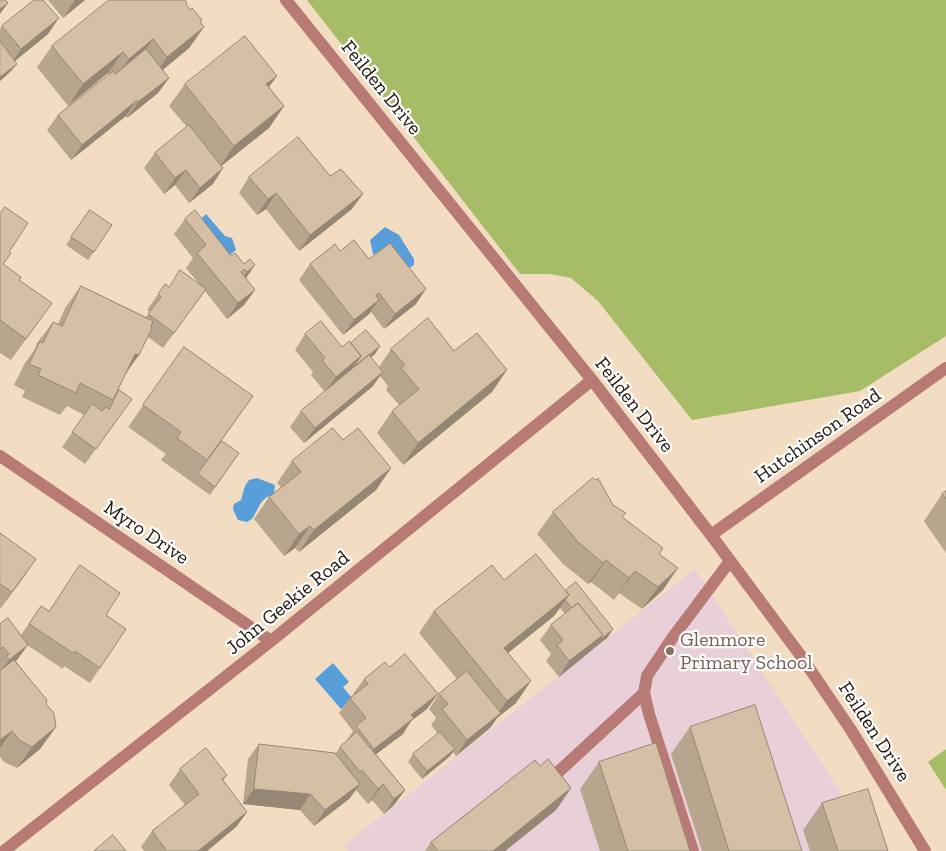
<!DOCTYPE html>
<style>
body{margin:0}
canvas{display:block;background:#f3ddc2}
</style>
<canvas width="946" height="851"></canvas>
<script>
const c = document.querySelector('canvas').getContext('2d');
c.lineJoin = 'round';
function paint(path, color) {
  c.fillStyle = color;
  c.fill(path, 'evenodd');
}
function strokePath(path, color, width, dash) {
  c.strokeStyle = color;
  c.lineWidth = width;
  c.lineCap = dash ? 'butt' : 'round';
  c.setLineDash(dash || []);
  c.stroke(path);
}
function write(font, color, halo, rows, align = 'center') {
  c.font = font + ' "Zilla Slab",serif';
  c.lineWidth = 4.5;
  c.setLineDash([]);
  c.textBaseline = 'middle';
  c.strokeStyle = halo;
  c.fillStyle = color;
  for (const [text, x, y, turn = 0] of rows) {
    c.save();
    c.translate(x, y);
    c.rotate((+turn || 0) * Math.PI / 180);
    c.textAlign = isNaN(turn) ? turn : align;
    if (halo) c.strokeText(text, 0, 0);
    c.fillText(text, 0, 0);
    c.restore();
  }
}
paint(new Path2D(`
 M695,569L879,851H348L344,845Z`), '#e9cfd7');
paint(new Path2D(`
 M307,0H946V336L860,391L692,420L598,301L571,278L550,274H520Z
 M946,749V790L928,762Z`), '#a7bc67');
paint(new Path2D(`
 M206,214L225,236L232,238L236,250L220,263L193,226Z
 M385,227L399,235L414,259V265L400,274L380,255L373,254L370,240Z
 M257,478L275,485L274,494C259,499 260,507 252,519L247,522L238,520L233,509L234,504L241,500L245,486L249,480Z
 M333,663L349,682L343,687L353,699L341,709L315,679Z`), '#589ed9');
strokePath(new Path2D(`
 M555,775L644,693
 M693,851L649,714L644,693L647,676L673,637L730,561`), '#b87a74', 12);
strokePath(new Path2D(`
 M0,456L271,641
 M711,535L946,368
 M4,851L271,641L592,380`), '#b87a74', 12);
strokePath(new Path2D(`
 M286,0L592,380L711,535L801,656L851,730L925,851`), '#b87a74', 12);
paint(new Path2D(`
 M48,0H85L63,18Z
 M186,5L190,10L202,20L200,22L204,27L189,48L162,70L169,78L158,93L127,118L126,116L71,160L47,130L58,115L109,75L108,73L68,106L37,67L52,46Z
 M2,26L48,34L15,61L11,71L0,81V29Z
 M185,84L269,87L284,106L269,128L221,166L213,184L189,203L175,185L164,194L144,168L155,153L187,127L169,106Z
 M249,177L352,209L299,251L266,209L257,215L239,193Z
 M90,210L94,252L88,260L66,245Z
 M0,214L9,252L3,264L19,280L52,303L11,360L0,353Z
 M185,219L231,256L244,264L250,259L246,278L255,290L244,305L227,319L205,291L163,348L148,337L125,375L116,394L119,390L132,399L85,464L62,447L84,415L67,406L60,415L22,397L25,391L14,385L25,363L35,349L37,343L53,322L58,324L65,308L81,286L146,317L150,312L147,310L165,284L169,287L199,284L186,268L193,258L174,234Z
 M340,251L369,259L416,304L384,329L371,312L368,315L343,335L299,280L310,264Z
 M305,334L342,347L351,343L380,346L375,354L371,358L379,367L391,349L454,351L492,392L403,465L377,433L392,411L399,405L386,390L388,386L380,376L372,387L304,443L290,427L301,411L325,392L311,375L313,372L295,350Z
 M184,347L253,396L202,468L239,453L210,495L161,460L166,454L128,427Z
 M343,440L391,468L376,490L299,552L295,548L284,556L254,519L269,497L281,487L277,483L292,461Z
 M946,491V553L924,521L942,494Z
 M613,505L623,518L659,554L663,590L642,609L619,593L614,600L591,582L588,584L563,564L537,534L553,512Z
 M0,533L36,559L0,609Z
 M566,590L608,637L559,677L546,661L551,654L540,640L551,625L565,614L560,608L554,616L508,653L516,703L497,718L490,728L456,756L453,752L449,757L422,779L408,762L413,754L438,734L431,725L436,718L429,709L439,694L457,679L419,633L434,611Z
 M41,606L48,611L106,615L100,668L90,683L64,666L63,669L27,645L16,661L46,704L56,727L40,749L17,768L4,762L0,757V624L21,635Z
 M364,679L427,709L411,721L403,734L376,754L405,790L394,805L384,814L372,800L368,804L356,790L349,799L314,826L300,810L243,804L248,759L259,744L335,754L340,747L346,742L353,731L339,713L350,698L354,695L353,694Z
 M690,727L802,851H702L671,754Z
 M599,762L690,851H600L580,789Z
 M540,766L571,788L556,810L505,851H425L431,842Z
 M180,769L227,775L223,781L247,812L236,827L207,851H144L141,847L152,831L185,805L169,785Z
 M822,803L888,851H810L803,830Z`), '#b8a58e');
paint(new Path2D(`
 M75,0H85L63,18Z
 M8,3L0,14V9Z
 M59,18L48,34L10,65L21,49Z
 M202,20L188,40L204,27L189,48L152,79L167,57Z
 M153,39L138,61L114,80L129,59Z
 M123,52L108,73L68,106L83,84Z
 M17,64L11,71L0,81V77Z
 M277,76L261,98L266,84Z
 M169,78L158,93L127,118L138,102Z
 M136,101L126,116L71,160L82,145Z
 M284,106L269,128L219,168L234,146Z
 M223,168L213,184L189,203L200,188Z
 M186,170L175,185L164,194L175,178Z
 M276,193L266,209L257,215L268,199Z
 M363,194L352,209L299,251L310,235Z
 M255,265L244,281L236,288L247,272Z
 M426,289L416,304L384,329L395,314Z
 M255,290L244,305L227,319L238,303Z
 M379,300L368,315L343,335L354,320Z
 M380,346L375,354L352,373L358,365Z
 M135,354L139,355L124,376Z
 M361,356L351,371L325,393L336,377Z
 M507,370L492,392L403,465L418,443Z
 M383,372L372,387L304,443L315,428Z
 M391,468L376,490L299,552L314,530Z
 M310,526L295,548L284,556L299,534Z
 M36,559L21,581L0,609L12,592Z
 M606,560L591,582L588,584L603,563Z
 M678,568L663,590L642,609L658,587Z
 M635,571L619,593L614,600L629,578Z
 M569,595L554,616L488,669L504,648Z
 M613,629L608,637L593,649L599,641Z
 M603,635L592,650L559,677L569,661Z
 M28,645L17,660L0,674V672L9,660Z
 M531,681L516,703L497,718L490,728L456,756L467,740L495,717L507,701Z
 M438,694L427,709L411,721L403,734L363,764L374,749L411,715Z
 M56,727L40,749L17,768L32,747Z
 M12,731L0,748V740Z
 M455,749L449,757L422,779L427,771Z
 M360,784L349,799L314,826L325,810Z
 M383,784L372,800L368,804L378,789Z
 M571,788L556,810L505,851H493Z
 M254,789L310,794L300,810L243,804Z
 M405,790L394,805L384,814L394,799Z
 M247,812L236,827L207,851H198Z`), '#968674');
const building = new Path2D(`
 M0,0H5L8,3L0,9Z
 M34,0H43L59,18L21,49L2,26Z
 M109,0H185L187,3L186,4L190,10L192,8L202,20L200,22L204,27L167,57L153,39L129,59L123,52L83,84L52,46Z
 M245,36L277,76L266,84L284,106L234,146L185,84Z
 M0,41L17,64L0,77Z
 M146,49L169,78L138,102L136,101L82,145L58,115L113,71L115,74Z
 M189,125L223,168L200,188L186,170L175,178L155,153Z
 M298,137L330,176L341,169L363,194L310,235L276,193L268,199L249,177Z
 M5,207L28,223L9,252L11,253L3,264L21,277L19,280L52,303L26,339L0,320V214Z
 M90,210L112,225L94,252L71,237Z
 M195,210L231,256L235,253L244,264L250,259L255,265L247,272L244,269L241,272L255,290L238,303L197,253L206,245L185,219Z
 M354,240L369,259L390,243L426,289L395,314L379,293L376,295L379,300L354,320L310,264L335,244L340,251Z
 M180,270L206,289L174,333L148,314L161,297L158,294L165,284L169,287Z
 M81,286L153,321L151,327L152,328L139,355L135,354L113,400L80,383L76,393L38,375L41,369L29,364L40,341L43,343L53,322L62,326Z
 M428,318L454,351L477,333L507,370L418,443L392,411L419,389L401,368L405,365L391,349Z
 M321,321L342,347L349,341L361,356L336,377L322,360L325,358L305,334Z
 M366,330L380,346L357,365L356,363L361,356L351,343Z
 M184,347L253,396L207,460L177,438L181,432L143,405Z
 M369,355L383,372L315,428L301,411Z
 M119,390L132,399L96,449L72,432L92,404L102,411L106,407L109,409Z
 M333,428L343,440L358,428L391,468L314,530L310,526L299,534L269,497L301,472L292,461Z
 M222,441L239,453L215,487L198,474Z
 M593,478L596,480L598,478L613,505L626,513L622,517L663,548L659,554L678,568L658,587L635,571L629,578L606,560L603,563L578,542L553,512Z
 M946,491V499L942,494Z
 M0,533L36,559L12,592L0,584Z
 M536,554L569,595L504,648L531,681L507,701L434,611L492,565L504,580Z
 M80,565L120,593L106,615L126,629L100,668L75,651L73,653L29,624L41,606L49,611Z
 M576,582L613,629L599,641L603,635L578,603L572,608L565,600L569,595L566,590Z
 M578,603L603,635L569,661L557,645L563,640L551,625Z
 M8,618L28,645L9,660L6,656L9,654L3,647L0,649V624Z
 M405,654L438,694L411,715L414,718L374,749L356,726L366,718L350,698L368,684L364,679L385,662L389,667Z
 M14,660L47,700L46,704L54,713L56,727L32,747L19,740L12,731L0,740V671Z
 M467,671L501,713L467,740L442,709L448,704L439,694Z
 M755,705L802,851H729L690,727Z
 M357,732L405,790L394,799L383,784L378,789L362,770L360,772L340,747Z
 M440,732L455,749L427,771L413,754Z
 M656,743L690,851H628L599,762Z
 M259,744L335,753L360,784L325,810L310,794L254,789Z
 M206,748L227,775L222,779L247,812L198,851H167L152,831L199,794L180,769Z
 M548,759L571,788L493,851H438L431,842L535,760L540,766Z
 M868,789L888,851H838L822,803Z
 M113,835L126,851H94Z`);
paint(building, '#d6c0a5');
strokePath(building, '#968674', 1);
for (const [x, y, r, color] of [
 [670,651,5,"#8d6e63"]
]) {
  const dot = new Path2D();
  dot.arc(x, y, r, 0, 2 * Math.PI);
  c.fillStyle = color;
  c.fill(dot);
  strokePath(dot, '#fff', 2);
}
write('20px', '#1f170d', '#fff', [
 ["Feilden Drive",381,88,51],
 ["Feilden Drive",634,405,52],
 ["Hutchinson Road",818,436,-35],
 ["Myro Drive",146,533,34],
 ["John Geekie Road",288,603,-39],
 ["Feilden Drive",874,732,57]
]);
write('20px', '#785e54', '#fff', [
 ["Glenmore",680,640],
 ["Primary School",680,663]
], 'left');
</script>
